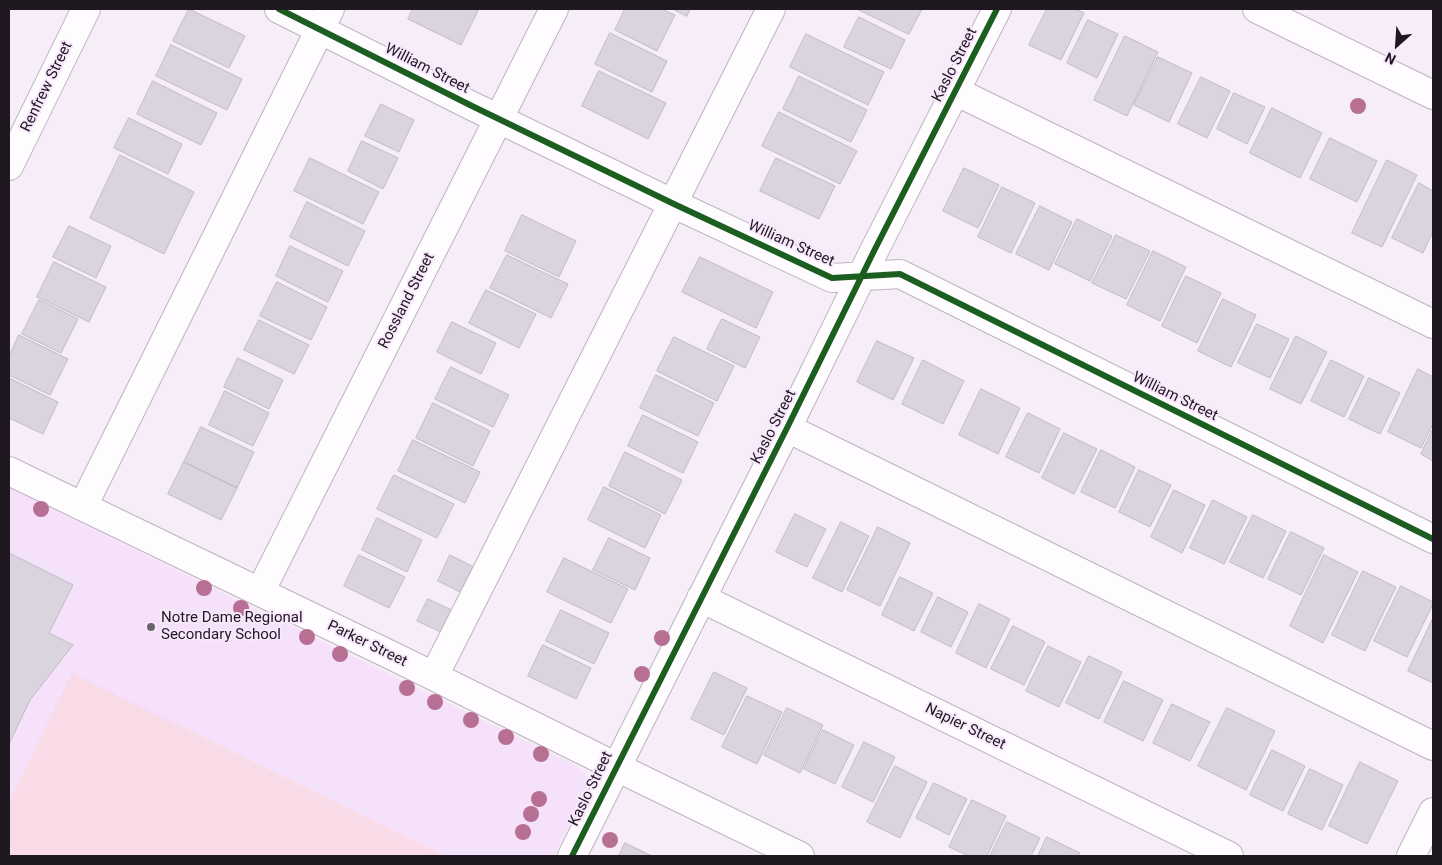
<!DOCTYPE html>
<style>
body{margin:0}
#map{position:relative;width:1442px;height:865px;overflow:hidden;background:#f6edf8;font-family:Roboto,sans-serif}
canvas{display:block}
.frame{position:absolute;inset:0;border:10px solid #201821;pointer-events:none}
.north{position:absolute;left:1372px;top:20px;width:50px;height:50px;-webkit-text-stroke:4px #f9e8fd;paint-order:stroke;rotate:206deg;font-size:14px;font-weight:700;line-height:20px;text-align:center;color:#201821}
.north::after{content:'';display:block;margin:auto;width:18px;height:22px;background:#201821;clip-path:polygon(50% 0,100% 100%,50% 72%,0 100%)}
</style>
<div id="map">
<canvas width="1442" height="865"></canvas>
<div class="frame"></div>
<div class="north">N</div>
</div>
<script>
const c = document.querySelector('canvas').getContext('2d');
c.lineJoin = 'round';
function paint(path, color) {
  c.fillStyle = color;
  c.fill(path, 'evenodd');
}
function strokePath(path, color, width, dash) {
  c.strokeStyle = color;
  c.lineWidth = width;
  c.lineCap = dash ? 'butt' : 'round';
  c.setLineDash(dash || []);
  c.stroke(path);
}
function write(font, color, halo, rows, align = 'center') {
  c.font = font + ' Roboto,sans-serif';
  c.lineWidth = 4;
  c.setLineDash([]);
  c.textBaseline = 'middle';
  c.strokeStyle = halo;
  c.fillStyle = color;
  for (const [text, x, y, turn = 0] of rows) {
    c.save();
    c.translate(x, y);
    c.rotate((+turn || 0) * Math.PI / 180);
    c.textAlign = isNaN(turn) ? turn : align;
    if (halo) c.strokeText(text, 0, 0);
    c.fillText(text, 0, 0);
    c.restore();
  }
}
paint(new Path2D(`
 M9,488L577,766L585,773L588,782L585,794L554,856H9Z`), '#f5e2fa');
paint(new Path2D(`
 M72,673L445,856H9V802Z`), '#f8dbe6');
const building = new Path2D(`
 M189,9L245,36L229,68L173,41Z
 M413,9H474L478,11L461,45L408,19Z
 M625,9H661L675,15L657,51L615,30Z
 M673,9H690L687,16Z
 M857,9H922L909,34Z
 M1047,9H1075L1084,13L1061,60L1029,45Z
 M859,17L905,40L891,69L844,47Z
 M1088,20L1118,34L1097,78L1067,63Z
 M610,33L667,61L652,92L595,64Z
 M806,34L884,72L868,105L790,67Z
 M1125,36L1158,52L1127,116L1094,100Z
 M171,45L242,79L227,110L156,76Z
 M1158,57L1192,73L1169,122L1134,105Z
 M599,71L666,103L648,139L582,106Z
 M799,76L867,110L851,142L783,109Z
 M1201,77L1230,91L1207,138L1178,124Z
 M153,81L217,113L201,145L137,114Z
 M1234,93L1265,107L1247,144L1217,129Z
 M381,104L414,120L399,152L365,136Z
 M1272,108L1322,133L1300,178L1250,153Z
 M779,112L857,151L840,184L762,146Z
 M129,118L182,144L168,174L114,148Z
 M1330,138L1377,161L1357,202L1310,179Z
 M362,141L398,158L383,189L348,171Z
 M120,155L194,192L164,254L90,218Z
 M310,158L379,192L363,224L294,191Z
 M776,158L835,186L819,219L760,191Z
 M1387,160L1417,175L1382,247L1352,233Z
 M964,168L999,185L978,228L943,211Z
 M1419,183L1433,191V231L1423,253L1392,238Z
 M1002,187L1035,203L1011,253L978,237Z
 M307,202L365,231L348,266L290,237Z
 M1040,206L1072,222L1049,270L1016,254Z
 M522,215L576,241L559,277L505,251Z
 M1077,219L1112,236L1090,281L1055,264Z
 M69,226L111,246L96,278L53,257Z
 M1116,235L1150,251L1126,299L1092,283Z
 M290,246L343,271L328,302L276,276Z
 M1153,251L1186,267L1160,321L1127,305Z
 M507,255L568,284L551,318L490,288Z
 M700,257L773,292L756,328L682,292Z
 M54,262L106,287L89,322L37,297Z
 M1186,276L1221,293L1197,343L1162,326Z
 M277,282L327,307L311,340L260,316Z
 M486,290L536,314L519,348L469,323Z
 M1223,299L1256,315L1231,367L1198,351Z
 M39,300L78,319L61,353L22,334Z
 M722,319L760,337L745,368L707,349Z
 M259,320L309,345L294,374L244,350Z
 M452,322L496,343L481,374L437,352Z
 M1257,324L1289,339L1270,378L1238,363Z
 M19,335L68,359L50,395L9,375V357Z
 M1296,336L1327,352L1301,404L1270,389Z
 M674,337L734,366L717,401L657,371Z
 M877,341L914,358L893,400L857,382Z
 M238,358L283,380L269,409L224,387Z
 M923,360L964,381L943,424L902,404Z
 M1331,360L1364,376L1344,417L1311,401Z
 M451,367L509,395L493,427L435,399Z
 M1418,369L1433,377V424L1421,448L1388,432Z
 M656,375L714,403L698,436L640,408Z
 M9,378L58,402L43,434L9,418Z
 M1369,378L1400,393L1380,434L1349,419Z
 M981,389L1020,408L998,454L959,435Z
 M225,391L269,413L253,446L209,425Z
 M433,403L490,431L473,466L416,438Z
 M1028,413L1060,429L1039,473L1006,457Z
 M643,415L698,442L683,473L628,446Z
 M201,427L254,452L237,488L184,462Z
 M1433,429V461L1421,454Z
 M1064,433L1097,449L1074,494L1042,478Z
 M413,440L480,472L465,503L398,471Z
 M1101,450L1135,467L1115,508L1081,492Z
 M625,452L682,480L665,514L609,486Z
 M184,462L237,488L221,520L168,494Z
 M1139,470L1171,485L1150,527L1119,512Z
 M394,475L454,504L437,538L377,509Z
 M604,487L661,515L645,548L588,520Z
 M1174,490L1205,505L1182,553L1151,537Z
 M1213,500L1247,517L1224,564L1190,548Z
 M795,514L826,529L807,567L776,552Z
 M1253,515L1286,531L1263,578L1230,562Z
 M377,518L422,540L407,572L362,550Z
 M841,522L869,536L842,592L813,578Z
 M878,527L910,543L880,606L847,590Z
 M1291,532L1324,548L1301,595L1268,579Z
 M609,538L650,558L635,590L593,570Z
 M9,553L73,585L49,633L73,645L30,700L9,744Z
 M359,555L405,577L389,608L344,586Z
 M450,555L476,568L464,594L438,581Z
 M1324,555L1358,572L1323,643L1290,626Z
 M564,558L628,589L611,623L547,592Z
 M1363,571L1396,587L1365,651L1332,635Z
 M900,577L933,593L914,631L882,615Z
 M1401,586L1433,602V604L1407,657L1374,641Z
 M938,597L968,612L951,647L921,632Z
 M428,599L456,612L445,634L417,621Z
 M979,604L1010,619L986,668L956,653Z
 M561,610L609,633L594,664L546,641Z
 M1433,618V683L1408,671Z
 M1013,626L1045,642L1024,685L991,669Z
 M543,645L591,668L576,699L528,676Z
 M1048,646L1081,662L1059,707L1026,691Z
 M1089,656L1122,672L1099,719L1066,703Z
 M714,672L747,688L724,735L691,719Z
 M1124,681L1163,700L1143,741L1104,722Z
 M747,696L782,712L757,764L722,747Z
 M1172,704L1210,722L1190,761L1153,743Z
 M787,708L823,725L800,773L764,755Z
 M1227,708L1275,731L1246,790L1198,766Z
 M823,730L854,745L835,784L804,769Z
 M864,742L895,757L873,802L842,787Z
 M1272,750L1305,766L1283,811L1250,795Z
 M1360,762L1398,781L1367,844L1329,826Z
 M895,766L927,782L900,838L867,822Z
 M1310,769L1343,785L1322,830L1288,814Z
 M934,783L967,799L949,835L916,818Z
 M972,800L1006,816L987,856H969L949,847Z
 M1007,822L1040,838L1031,856H990Z
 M1047,837L1080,853L1078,856H1038Z
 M625,843L652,856H619Z`);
paint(building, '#dad4df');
strokePath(building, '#c1bac5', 1);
const minor = new Path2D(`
 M279,9L472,106L674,204L832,278L900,274L1433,539
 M1257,9L1433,95
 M955,91L1433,324
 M9,166L86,9
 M787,428L1433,746
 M9,471L403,661L645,781L800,856
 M83,506L330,9
 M260,592L554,9
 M701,598L1229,856
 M434,676L771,9
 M572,856L787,428L874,251L997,9
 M1411,856L1433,812`);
strokePath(minor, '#bcb4be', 30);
strokePath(minor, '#fefcfe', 28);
strokePath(new Path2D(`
 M279,9L472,106L674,204L832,278L900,274L1433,539
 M572,856L787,428L874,251L997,9`), '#1b5e20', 6);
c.fillStyle = '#b76f94';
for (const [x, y] of [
 [1358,106],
 [41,509],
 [204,588],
 [241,608],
 [307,637],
 [662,638],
 [340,654],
 [642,674],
 [407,688],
 [435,702],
 [471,720],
 [506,737],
 [541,754],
 [539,799],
 [531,814],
 [523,832],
 [610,840]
]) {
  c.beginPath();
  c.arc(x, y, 8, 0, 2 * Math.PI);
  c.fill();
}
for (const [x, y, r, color] of [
 [151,627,5,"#6b636c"]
]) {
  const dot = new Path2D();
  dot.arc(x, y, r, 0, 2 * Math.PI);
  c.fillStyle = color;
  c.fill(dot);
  strokePath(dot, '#f9e8fd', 2);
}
write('15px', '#201821', '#f9e8fd', [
 ["Kaslo Street",955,65,-63],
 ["William Street",427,69,27],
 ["Renfrew Street",47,87,-64],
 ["William Street",791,244,24],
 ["Rossland Street",407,301,-63],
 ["William Street",1175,397,26],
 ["Kaslo Street",774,427,-63],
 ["Parker Street",367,644,26],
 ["Napier Street",965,727,26],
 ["Kaslo Street",591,789,-64]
]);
write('15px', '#201821', '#f9e8fd', [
 ["Notre Dame Regional",161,618],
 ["Secondary School",161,635]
], 'left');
</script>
